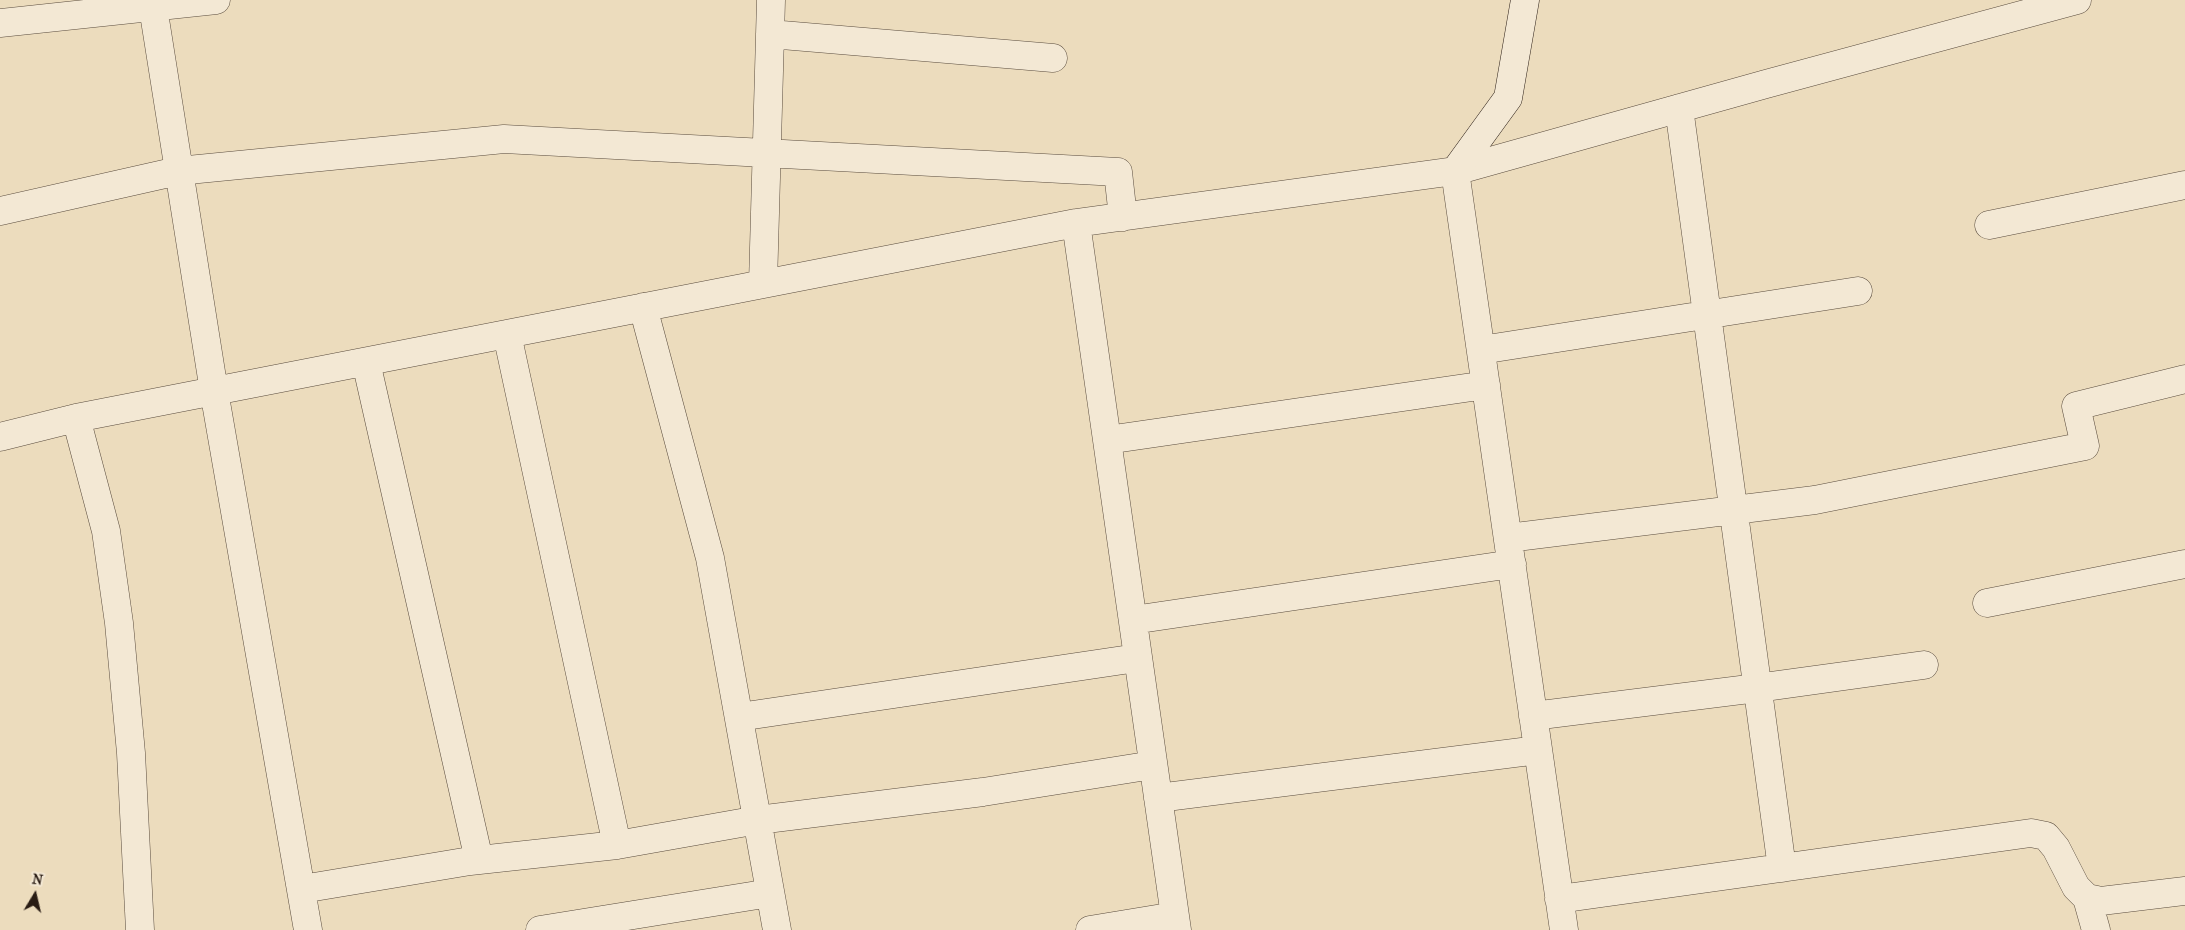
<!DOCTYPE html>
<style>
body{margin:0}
#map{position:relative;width:2185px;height:930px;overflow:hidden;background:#ecdcbd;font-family:"IM FELL French Canon",serif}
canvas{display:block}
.north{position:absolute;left:10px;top:870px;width:50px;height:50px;-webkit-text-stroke:4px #f3e8d4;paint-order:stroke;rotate:9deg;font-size:14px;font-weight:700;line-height:20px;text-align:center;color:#291c14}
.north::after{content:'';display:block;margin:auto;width:18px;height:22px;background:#291c14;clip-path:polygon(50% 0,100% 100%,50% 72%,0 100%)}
</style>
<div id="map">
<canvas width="2185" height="930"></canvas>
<div class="north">N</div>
</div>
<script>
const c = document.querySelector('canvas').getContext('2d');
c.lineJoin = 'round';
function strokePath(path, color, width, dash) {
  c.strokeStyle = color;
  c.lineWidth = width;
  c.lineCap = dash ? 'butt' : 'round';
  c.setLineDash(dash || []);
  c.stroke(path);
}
const street = new Path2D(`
 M153,7L214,391L308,930
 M0,23L216,0
 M770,34L1053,58
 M1679,108L1782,868
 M1455,171L1564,930
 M0,211L178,171L504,139L1118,172L1123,217
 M1076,223L1177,930
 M1989,225L2185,185
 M763,284L771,0
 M643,307L710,558L777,930
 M507,334L617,845
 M1481,350L1858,291
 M366,362L479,860
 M76,418L106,531L119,623L131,753L140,930
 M0,437L76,418L1076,223L1455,171L1766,84L2077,0
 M1107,440L1486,385
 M1508,538L1815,500L2085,446L2076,406L2185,379
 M1987,603L2185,564
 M1133,620L1512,564
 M1533,716L1757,688L1924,665
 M739,717L1137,658
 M1158,798L1538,750
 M302,889L470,861L617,845L758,820L983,792L1153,765
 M2087,898L2101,901L2185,891
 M1559,899L2031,833L2046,836L2056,848L2076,887L2087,898L2096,930
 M540,930L770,893
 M1090,930L1175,916`);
const secondary = new Path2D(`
 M1455,171L1508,98L1525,0`);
strokePath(street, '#5a4c3e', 29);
strokePath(secondary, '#291c14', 29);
strokePath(street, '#f3e8d4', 28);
strokePath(secondary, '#f3e8d4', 28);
</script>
